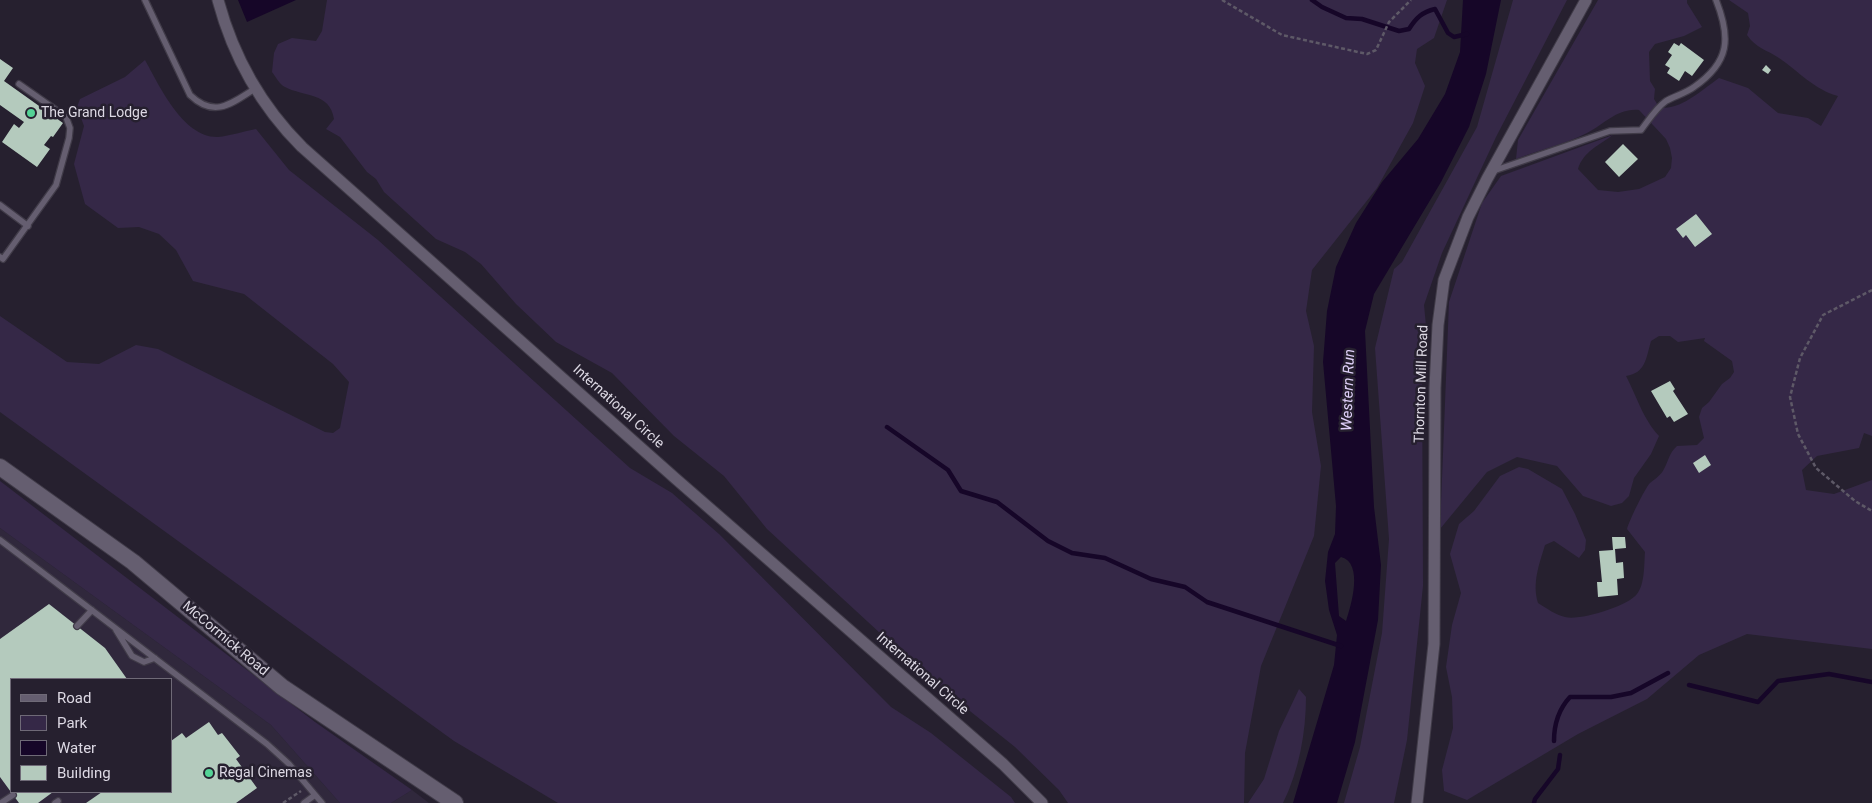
<!DOCTYPE html>
<style>
body{margin:0}
#map{position:relative;width:1872px;height:803px;overflow:hidden;background:#26202f;font-family:Roboto,sans-serif}
canvas{display:block}
.legend{position:absolute;left:10px;top:678px;width:162px;height:115px;box-sizing:border-box;background:#26202f;border:1px solid #6f6a77;margin:0;padding:6px 9px;list-style:none;font-size:15px;color:#ddd9e4}
.legend li{display:flex;align-items:center;gap:10px;height:25px}
.legend b{width:25px;border:1px solid #6f6a77}
</style>
<div id="map">
<canvas width="1872" height="803"></canvas>
<ul class="legend">
<li><b style="height:6px;background:#655e70"></b>Road</li>
<li><b style="height:14px;background:#352847"></b>Park</li>
<li><b style="height:14px;background:#160628"></b>Water</li>
<li><b style="height:14px;background:#b4cabd"></b>Building</li>
</ul>
</div>
<script>
const c = document.querySelector('canvas').getContext('2d');
c.lineJoin = 'round';
function paint(path, color) {
  c.fillStyle = color;
  c.fill(path, 'evenodd');
}
function strokePath(path, color, width, dash) {
  c.strokeStyle = color;
  c.lineWidth = width;
  c.lineCap = dash ? 'butt' : 'round';
  c.setLineDash(dash || []);
  c.stroke(path);
}
function write(font, color, halo, rows, align = 'center') {
  c.font = font + ' Roboto,sans-serif';
  c.lineWidth = 5;
  c.setLineDash([]);
  c.textBaseline = 'middle';
  c.strokeStyle = halo;
  c.fillStyle = color;
  for (const [text, x, y, turn = 0] of rows) {
    c.save();
    c.translate(x, y);
    c.rotate((+turn || 0) * Math.PI / 180);
    c.textAlign = isNaN(turn) ? turn : align;
    if (halo) c.strokeText(text, 0, 0);
    c.fillText(text, 0, 0);
    c.restore();
  }
}
paint(new Path2D(`
 M0,528L271,725L340,803H0ZM11,679H171V792H11Z
 M412,790L429,803H391Z`), '#30283c');
paint(new Path2D(`
 M327,0H1447L1434,38L1417,49L1415,63L1425,86L1413,123L1377,188L1312,270L1306,311L1314,346L1312,412L1321,466L1314,536L1261,666L1245,753L1244,803H1068L1059,790L1015,747L931,680L767,529L724,476L674,436L612,373L556,342L516,304L481,264L465,252L436,239L384,192L376,179L367,172L340,137L326,129L334,119C330,92 304,97 285,87C280,85 276,77 272,72L274,53L278,44L292,38L316,41L322,31Z
 M1513,0H1567L1496,137L1442,253L1424,305L1427,336L1422,357L1423,586L1407,740L1394,803H1344L1360,747L1382,633L1389,539L1375,348L1394,269L1402,262L1477,127Z
 M1598,0H1687V3L1702,27L1684,36L1655,44L1649,52L1650,81L1655,89L1654,99L1659,107C1679,112 1703,89 1719,78L1748,88L1778,113L1808,118L1821,126L1838,96C1815,90 1798,71 1779,58C1767,50 1756,48 1747,35L1750,26L1748,13L1729,0H1872V436L1864,433L1859,448L1817,456L1802,470L1806,490L1834,494L1872,480V649L1747,634L1699,655L1647,699L1578,734L1467,800L1444,791L1442,770L1453,728L1452,697L1446,667L1452,625L1461,593L1450,554L1459,524L1474,511L1500,476L1519,467L1528,469L1562,489L1575,514L1586,540L1585,550L1579,558L1554,541L1545,545C1539,565 1532,583 1538,603C1546,608 1556,615 1565,617C1580,621 1628,606 1637,594C1645,584 1644,564 1645,552L1627,529C1629,521 1645,488 1650,483C1655,479 1661,475 1664,469C1669,460 1669,453 1677,446L1697,445L1704,438L1699,417L1702,408L1709,402L1722,384L1730,378L1734,372L1732,361L1704,341L1705,338L1678,342L1670,336H1659L1651,341C1646,358 1646,373 1626,376C1638,399 1642,417 1659,436L1651,454L1634,478L1629,496L1622,503L1611,506L1583,496L1557,466L1517,457L1487,472L1440,529L1449,302L1482,203L1501,176L1613,135C1599,145 1583,152 1578,169L1598,190L1618,192L1639,189L1665,177L1671,168L1672,158L1670,148L1666,139L1639,110C1617,108 1605,124 1587,133C1565,144 1539,150 1516,159L1518,140Z
 M145,60C159,85 183,138 218,137C230,136 244,131 256,129L289,170L378,240L630,468L672,493L719,534L891,707L931,733L1011,797L1015,803H558L454,741L0,412V316L67,362L99,364L136,345L158,349L325,432L333,433L340,428L349,382L333,364L244,294L193,281L176,250L159,234L139,227L118,228L85,204L74,164L84,126L77,107L80,99L125,77Z
 M0,481L315,722L412,790L391,803H340L271,725L0,528Z
 M1299,689L1306,697C1306,732 1299,771 1283,803H1248L1264,779L1279,731Z`), '#352847');
paint(new Path2D(`
 M238,0H296L247,22Z
 M1463,0H1501L1486,74L1469,127L1441,182L1374,294L1365,331L1374,507L1381,565L1378,620L1355,742L1337,803H1293L1334,665L1337,635L1329,610L1325,581L1328,552L1335,534L1336,506L1323,362L1327,311L1336,267L1356,223L1382,182L1418,139L1445,94L1460,52ZM1341,557C1364,563 1351,606 1346,621L1339,616L1335,563Z`), '#160628');
strokePath(new Path2D(`
 M1312,0L1322,7L1346,18L1362,19L1399,31L1409,29C1416,18 1422,12 1435,9L1448,33L1454,37L1467,34
 M887,427L948,470L961,491L997,502L1048,541L1072,553L1105,558L1151,579L1185,587L1207,602L1341,646
 M1689,685L1758,702L1778,681L1829,674L1872,682
 M1554,741C1554,724 1558,710 1570,697H1611L1631,693L1668,673
 M1534,803L1535,799L1558,769L1560,755`), '#160628', 4.5);
paint(new Path2D(`
 M1674,43L1679,46L1681,43L1704,60L1692,76L1685,71L1679,81L1667,73L1670,68L1665,65L1672,55L1668,52Z
 M0,59L13,68L4,81L63,123L53,137L51,136L44,145L50,149L37,167L2,142L14,124L19,128L24,122L0,105Z
 M1766,65L1771,70L1768,74L1762,70Z
 M1623,144L1638,159L1619,177L1605,162Z
 M1696,214L1712,234L1695,247L1686,235L1683,238L1676,229Z
 M1670,381L1675,389L1673,391L1688,414L1674,422L1670,416L1667,418L1651,391Z
 M1705,455L1711,465L1699,473L1693,463Z
 M1612,537H1625L1626,548L1615,549L1616,563L1623,562L1624,578L1617,579L1618,595L1598,597L1597,582H1602L1599,551L1613,550Z
 M49,604L105,648L127,679H11V792H53L38,803H19L0,777V639Z
 M209,722L218,735L222,733L240,756L236,759L257,788L236,803H86L102,792H171V741L182,733L186,738Z`), '#b4cabd');
const lane = new Path2D(`
 M145,0L190,95C215,119 232,103 256,88
 M1493,171L1610,131L1641,130C1648,121 1656,108 1666,101C1675,96 1686,93 1694,87C1730,62 1731,38 1716,0
 M0,205L28,226
 M0,257L3,259L56,185L69,138L70,128L66,117L19,84
 M0,540L267,744L289,764L322,803
 M77,626L92,610
 M116,630L132,656L144,662L155,658
 M1,803L13,795
 M55,803L58,801
 M304,803L315,795`);
const street = new Path2D(`
 M218,0C233,56 262,107 302,147L676,479L1003,764L1042,803
 M1417,803L1434,644L1435,388L1438,325L1444,280L1468,217L1487,179L1586,0`);
const secondary = new Path2D(`
 M0,467L133,562L282,687L455,803`);
strokePath(lane, '#403b48', 8);
strokePath(street, '#403b48', 13);
strokePath(secondary, '#403b48', 18);
strokePath(new Path2D(`
 M1222,0L1282,35L1367,54L1376,50L1389,22L1411,0
 M1872,290L1823,315L1800,358L1790,397L1798,434L1816,468L1855,501L1872,511
 M283,803L301,791`), '#5e5967', 2.5, [4, 2.5]);
strokePath(lane, '#655e70', 5.5);
strokePath(street, '#655e70', 11);
strokePath(secondary, '#655e70', 16);
for (const [x, y, r, color] of [
 [31,113,5,"#54d396"],
 [209,773,5,"#54d396"]
]) {
  const dot = new Path2D();
  dot.arc(x, y, r, 0, 2 * Math.PI);
  c.fillStyle = color;
  c.fill(dot);
  strokePath(dot, '#26202f', 2);
}
write('14px', '#ddd9e4', '#26202f', [
 ["The Grand Lodge",41,113],
 ["Regal Cinemas",219,773]
], 'left');
write('14px', '#ddd9e4', '#26202f', [
 ["Thornton Mill Road",1422,384,-88],
 ["International Circle",618,407,42],
 ["McCormick Road",225,639,40],
 ["International Circle",922,674,41]
]);
write('italic 15px', '#e0d1fa', '#26202f', [
 ["Western Run",1349,390,-88]
]);
</script>
